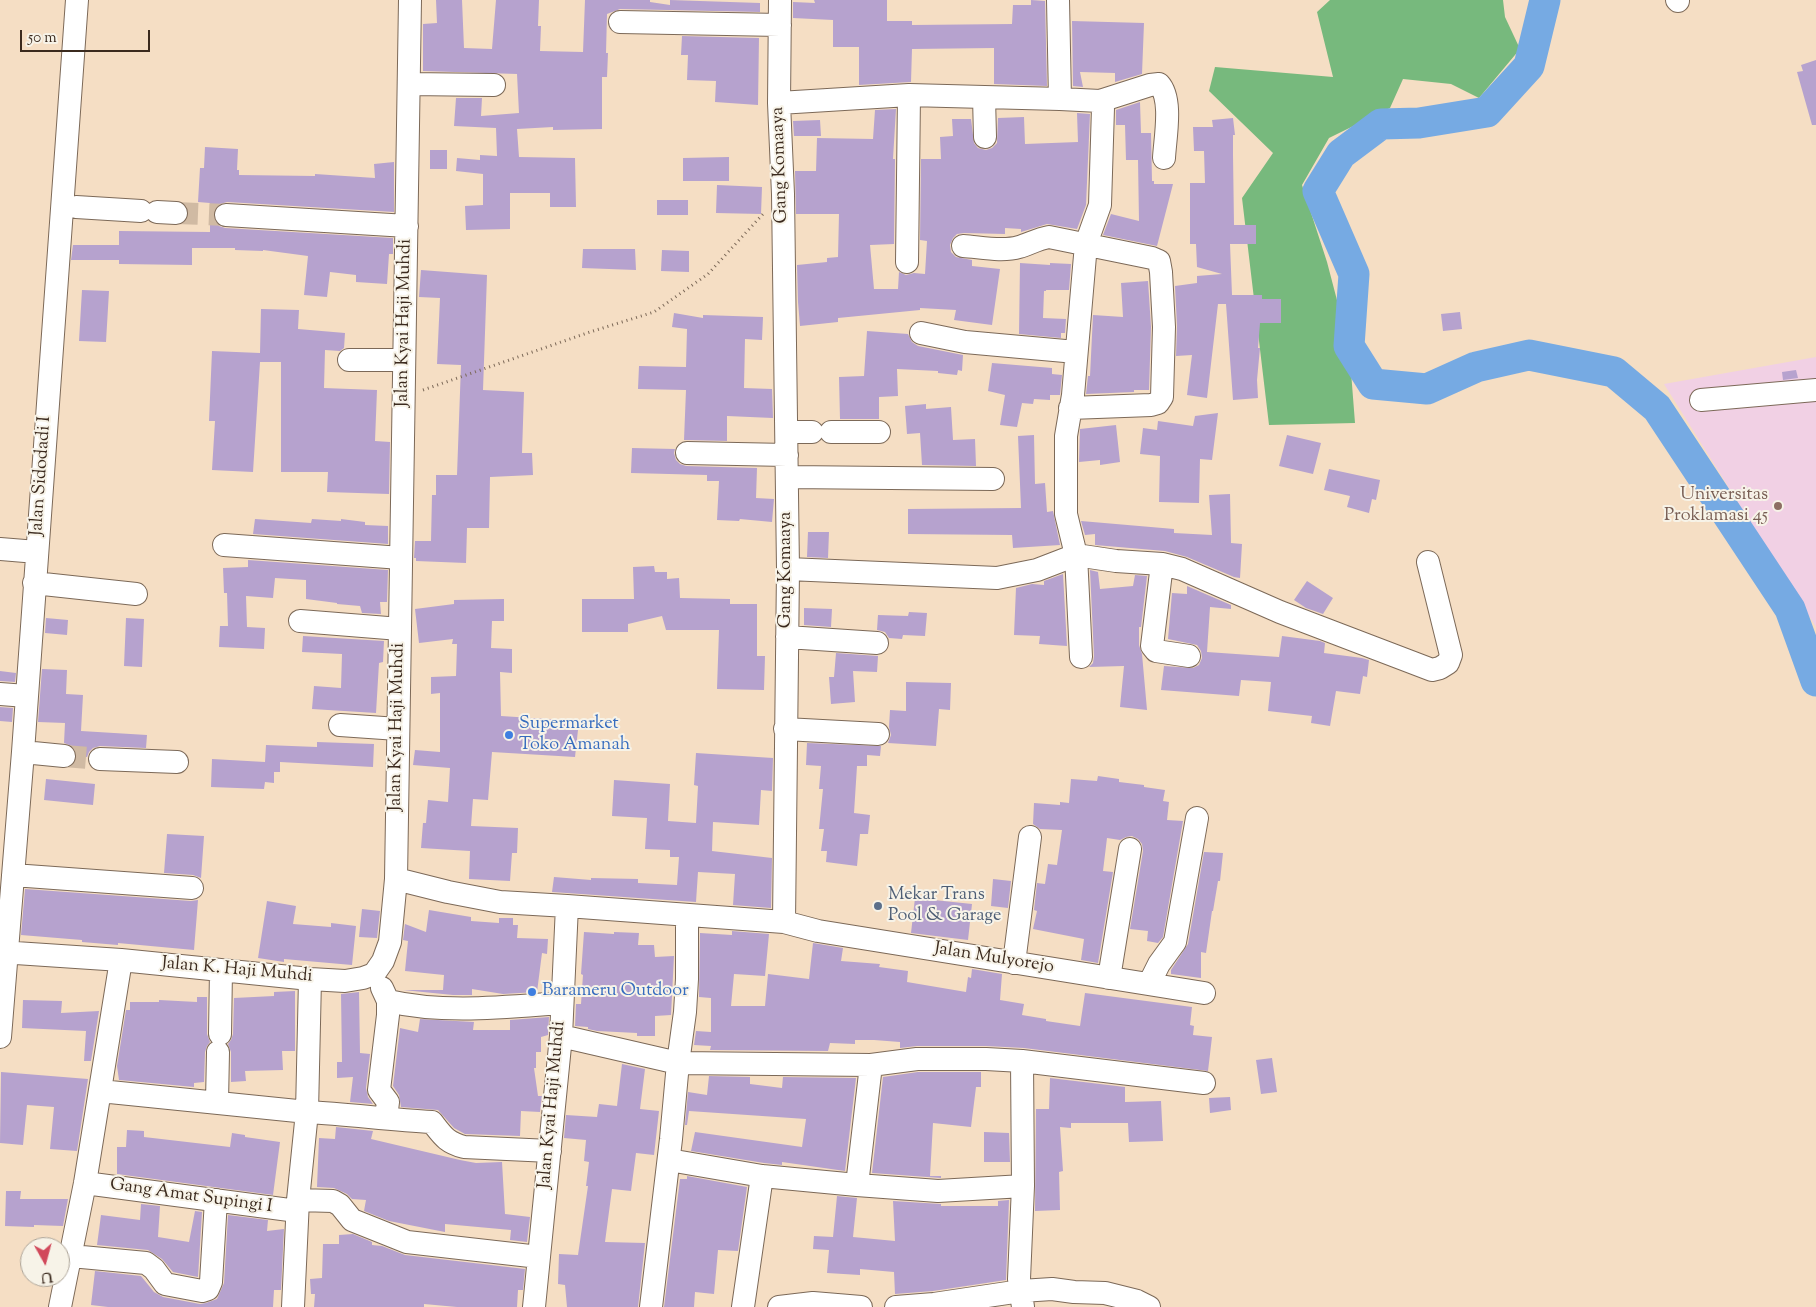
<!DOCTYPE html>
<style>
body{margin:0}
#map{position:relative;width:1816px;height:1307px;overflow:hidden;background:#f5dec4;font-family:"Sorts Mill Goudy",serif}
canvas{display:block}
.north{position:absolute;left:20px;top:1237px;width:50px;height:50px;box-sizing:border-box;background:#f7f3e8;border:1px solid #aca397;border-radius:50%;rotate:173deg;font-size:14px;font-weight:700;line-height:20px;text-align:center;color:#3b2a1e}
.north::after{content:'';display:block;margin:auto;width:18px;height:22px;background:#d1495b;clip-path:polygon(50% 0,100% 100%,50% 72%,0 100%)}
.scale{position:absolute;left:20px;top:30px;width:130px;height:22px;box-sizing:border-box;border:2px solid #3b2a1e;border-top:0;padding-left:6px;font-size:15px;line-height:18px;white-space:nowrap;color:#3b2a1e;-webkit-text-stroke:4px #f7f3e8;paint-order:stroke}
</style>
<div id="map">
<canvas width="1816" height="1307"></canvas>
<div class="north">U</div>
<div class="scale">50 m</div>
</div>
<script>
const c = document.querySelector('canvas').getContext('2d');
c.lineJoin = 'round';
function paint(path, color) {
  c.fillStyle = color;
  c.fill(path, 'evenodd');
}
function strokePath(path, color, width, dash) {
  c.strokeStyle = color;
  c.lineWidth = width;
  c.lineCap = dash ? 'butt' : 'round';
  c.setLineDash(dash || []);
  c.stroke(path);
}
function write(font, color, halo, rows, align = 'center') {
  c.font = font + ' "Sorts Mill Goudy",serif';
  c.lineWidth = 4;
  c.setLineDash([]);
  c.textBaseline = 'middle';
  c.strokeStyle = halo;
  c.fillStyle = color;
  for (const [text, x, y, turn = 0] of rows) {
    c.save();
    c.translate(x, y);
    c.rotate((+turn || 0) * Math.PI / 180);
    c.textAlign = isNaN(turn) ? turn : align;
    if (halo) c.strokeText(text, 0, 0);
    c.fillText(text, 0, 0);
    c.restore();
  }
}
paint(new Path2D(`
 M1816,357V627L1664,384Z`), '#f1d0e4');
paint(new Path2D(`
 M1330,0H1503L1505,17L1520,49L1479,98L1451,84L1403,79L1390,108L1329,138L1302,185L1327,262L1349,346L1355,423L1269,425L1242,198L1273,153L1209,91L1215,67L1333,77L1317,12Z`), '#77b97d');
strokePath(new Path2D(`
 M1545,0L1529,66L1487,112L1419,123L1381,124L1341,154L1318,191L1354,274L1349,346L1373,384L1427,389L1476,367L1529,355L1614,372L1657,408L1790,609L1816,681`), '#76aae3', 31);
paint(new Path2D(`
 M436,0H462L464,48L492,49L496,0H539L538,26H541L540,51L583,52L585,0H650V2L670,5V0L760,3V12L620,9L607,14L606,53H608L607,77H602V129L553,130V127L517,129L519,157L575,158L576,207H550V193H510V229L466,230L465,206L483,205V174L456,171L457,158L480,160V155L497,156L496,128L454,126L456,98H482L481,116L519,113L517,74L423,71V24L437,23Z
 M814,0H887V21H912V25L1012,24L1013,5H1031V0L1045,1L1047,86L994,84V48L912,49L911,82L859,85V47H833V20L793,18V2L815,3Z
 M1072,21L1144,23L1142,74L1115,82V73L1080,72L1083,87L1073,86Z
 M682,36L759,38L758,105L715,102L716,81L687,80L688,55H681Z
 M1816,60V125H1812L1797,72L1803,71L1801,65Z
 M1140,102L1141,133H1151L1152,181H1154V184H1173L1157,246L1103,235L1111,214L1139,221L1138,160H1126L1125,125H1116V110Z
 M896,109L893,159H895L894,244L870,245L874,289H898L899,272L906,275L914,273L925,274L927,241L920,240L921,159H941L940,137L953,136L952,119H971L974,143L978,148L986,150L992,148L997,143L998,118L1024,117L1025,144L1078,142L1077,113L1090,114L1086,205L1077,229L1047,224L1021,232V229L1005,228V234L964,233L957,234L953,238L950,245L951,252L956,257L972,260V266L1000,269L992,325L954,320L956,310L920,308V310L838,318V322L800,326L798,302L797,265L827,262V258L838,257L839,214H796L795,171H816L817,138L873,139L875,110Z
 M1233,118L1235,135H1233V155L1234,225H1256V244H1230L1232,295H1262V299H1281V323H1260L1258,348H1260L1257,380L1258,398L1233,400L1226,304H1218L1207,398L1187,395L1192,355L1176,356L1177,326L1175,286L1197,283V276L1222,274L1197,267L1196,244H1190V183H1205L1204,151H1194L1193,127H1213L1212,120Z
 M820,120L821,136H794L793,121Z
 M205,147L238,149L237,170H239V175L315,176V174L375,178L374,164L394,162V212L227,202L220,204L215,207L213,214L215,221L219,226L225,228L393,238V254H389L387,284L356,282V275L330,272L327,297L304,295L308,256L263,250V251L235,250V248H192V265L119,264V260H71L73,245H119V231L210,232V203L198,202L200,168H204Z
 M430,150H447V169H430Z
 M729,157V181H683V158Z
 M717,185L762,187L761,214L716,213Z
 M657,200H688V215H657Z
 M583,249H635L636,270L582,268Z
 M662,250L689,251V272L661,271Z
 M1020,263L1050,265V263L1071,264L1069,290H1046V291H1044L1043,318L1066,319L1065,333H1061V338L1019,334Z
 M421,270L487,275L483,390L524,392L522,453H532L533,475L490,477L489,528H467L466,563L416,561V558H414L415,541H431L432,495H436V475H457L461,365L437,364L440,298L419,297Z
 M1148,281L1151,327L1149,390H1134V392L1086,394L1088,376H1090L1093,315L1123,317L1121,283Z
 M82,290L109,291L106,342L79,341Z
 M261,309L299,310L298,329L345,333L344,348L340,351L325,350L324,388L377,390L375,441L390,442L389,494L327,492L328,472H281V362H260L253,472L212,470L215,421H209L212,351L260,353Z
 M1460,312L1462,329L1443,331L1441,314Z
 M674,313L703,318V315L763,317L762,340L745,339L744,388L772,389L773,418L727,416V441L684,440L686,390L638,389L639,366L686,367L687,329L672,327Z
 M867,331L908,334L912,342L918,346L963,355L962,371L958,370L957,375L938,373V371L897,369L898,396L879,397V419H840L839,377L864,376Z
 M992,363L1052,368V374L1062,375L1060,395H1050V400L1034,399L1033,404L1022,403L1017,427L1000,425L1005,395L988,391Z
 M1796,370L1798,378L1783,380L1782,372Z
 M926,404V409L951,407L953,440L975,439L976,466L922,465L920,433L907,434L905,406Z
 M1218,413L1212,460L1200,459L1199,503L1159,502L1160,456L1140,454L1143,428L1157,430L1158,421L1193,426L1195,416Z
 M1116,425L1120,462L1100,465V460L1079,462L1080,429Z
 M1034,435L1035,484L1045,483L1047,512L1053,511L1060,545L1013,548L1012,535L908,534V509L1021,508L1018,436Z
 M1287,435L1321,443L1313,474L1279,466Z
 M632,448L675,449L674,453L676,460L680,464L686,466L757,468L756,498L774,499L772,522L740,519L739,521L717,520L719,481H707V475L631,473Z
 M1329,469L1380,480L1376,500L1372,499L1369,513L1347,507L1350,496L1324,490Z
 M1230,494L1231,543L1242,544L1240,578L1234,577L1187,557L1165,551L1095,545V534L1085,535L1081,521L1174,529V533L1212,535L1209,495Z
 M255,519L311,523L312,519L341,521V519L365,522V525L388,526V544L253,534Z
 M808,532H829L828,558L807,557Z
 M248,560L388,570L387,602H380L381,614L362,613L360,606L337,604V603L306,599V580L275,578L273,598L246,596L247,627L265,628L264,649L219,647L220,626H228L227,593H224L223,568L248,567Z
 M654,566L655,572H667V579L679,578L680,598L730,599V604H757V656H765L764,690L717,689L719,630H666L662,616L628,624V632H582V599H634L633,567Z
 M1090,570L1098,572L1100,589L1133,586L1135,575L1147,576L1141,627H1139V645L1142,654L1147,710L1120,707L1124,666L1089,667L1093,663L1094,656Z
 M1063,574L1067,646L1039,644L1040,636L1014,635L1016,588L1032,584L1044,585V581Z
 M1307,581L1333,598L1323,614L1306,608L1294,600Z
 M1187,586L1231,605V609L1210,607L1207,652L1279,657L1282,636L1320,641L1325,643L1324,653L1362,658L1369,660L1367,677L1363,676L1360,694L1336,691L1330,726L1311,723L1312,716L1268,711L1271,682L1241,680L1239,696L1161,690L1164,666L1193,668L1199,665L1202,658L1201,651L1197,645L1168,639L1172,593L1187,594Z
 M504,599V621H492L491,648L512,649V673L500,672L501,716L579,721L575,757L492,752L488,800L473,799L471,826L518,828L517,853H512L510,881L469,879L470,851L421,848L423,823H426L428,800L448,802L450,768L413,765L415,750L440,752V693L431,694V677L456,676L457,644H452L453,639L419,643L415,609L454,604V600Z
 M804,608L832,609L831,627L804,625Z
 M909,612L927,613L925,636L903,635L902,639L889,638L885,632L877,630L878,615L908,616Z
 M46,618L68,620L67,635L45,633Z
 M126,618L144,619L142,667L124,666Z
 M303,636L384,641L383,662L379,663L376,713L312,709L314,686L341,688L342,654L302,652Z
 M836,653L878,656L877,672L853,671L855,702L831,704L829,677H834Z
 M42,669L67,670L66,694L83,695L81,731L147,735L146,748L100,746L93,748L89,752L87,757L77,756L76,750L72,746L64,743L65,723L38,722Z
 M0,671L16,673L15,682L0,681Z
 M906,682L951,683L950,710L939,709L936,746L888,743L891,735L889,727L890,710L906,711Z
 M0,707L13,708L12,722L0,721Z
 M317,742L374,744L373,767L280,762V772H274V783L265,782L264,789L211,787L212,759L265,762L266,745L317,747Z
 M807,743L881,746L880,756L867,755V766H857L854,813L870,815L868,834H860L857,866L826,862L827,851H821L824,829H819L823,789H819L821,766L806,765Z
 M696,753L773,758L772,791L761,790L759,825L713,822L712,851L772,858L771,908L733,905L735,874L698,872L696,902L552,892L554,877L591,880V878L638,879V883L677,885L679,857H670V850L645,849L647,818L612,816L614,780L670,784L668,821L696,823L698,786L694,785Z
 M1098,776L1119,779V782L1144,785V787L1165,790L1163,801L1169,802L1167,820L1183,821L1163,937L1158,943L1147,941L1148,931L1130,929L1143,851L1142,844L1138,839L1132,836L1126,837L1120,840L1107,838L1103,871L1113,872L1098,963L1081,960L1084,939L1033,929L1037,911L1034,910L1037,883L1045,884L1048,864L1057,865L1062,830L1040,829L1033,824L1034,803L1060,805V802L1069,803L1071,779L1097,781Z
 M46,779L95,784L93,805L44,800Z
 M167,834L204,836L201,878L193,875L164,873Z
 M1204,852L1223,853L1220,881H1218L1213,911H1212L1206,953L1201,952V978L1171,974V970L1188,944Z
 M993,879L1011,881L1008,908L991,906Z
 M25,889L191,901L198,900L194,950L118,943V945L82,942V940L21,935Z
 M915,898L972,904L968,940L911,933Z
 M267,901L296,906L293,924L331,927V923L356,926L352,965L284,959V962L258,958Z
 M362,909L380,911L377,938L359,937Z
 M429,910L471,917V921L499,923V918H513V925H518L517,938L548,939L547,954L542,953L537,992L503,994L472,989V995H453L403,990H443L444,975L405,971L408,941L403,940L405,924L426,932Z
 M732,931L769,934L765,976L734,974L731,1006H765L768,974L809,979L813,943L843,948L841,961L880,964L879,967L908,971L907,982L966,992L968,977L971,978L972,969L1002,974L1000,1000L1024,1004L1022,1015L1046,1019V1021L1080,1026L1085,993L1192,1007L1190,1025L1194,1026L1193,1035L1212,1037L1208,1071L1024,1048L986,1046H917L900,1048V1042L874,1040H855V1044L830,1043L828,1051L710,1050L711,1046L694,1045L696,1031L711,1032V998L699,997L700,933L732,935Z
 M584,932L614,934V932L639,933L638,945H654L655,957L674,956L671,1015L655,1016V1036H637V1033L597,1031L588,1029V1027L575,1026L576,1004H581L583,975L581,974Z
 M295,991V1051H282L283,1070L245,1071L246,1081L231,1082V1052L228,1044L231,1040L233,1034L234,998L274,996V992Z
 M359,992L360,1053L370,1054L366,1088L368,1097L373,1104L350,1102L353,1077L337,1078V1062H342L341,994Z
 M197,997H207V1034L210,1042L207,1046L205,1052L204,1082L194,1083V1087L119,1080L117,1066L126,1010H130V1002H159V1000L197,1002Z
 M23,1000L62,1001L61,1013L99,1011L91,1061H84L86,1031L22,1028Z
 M549,1017L548,1035L541,1037V1052H536V1068H534L538,1096H542L540,1112L521,1111L520,1136L465,1134L454,1128L438,1110L401,1107L399,1095L393,1086L400,1028L418,1032L420,1019L474,1022L473,1030H510V1020Z
 M1272,1058L1277,1092L1261,1094L1256,1060Z
 M622,1064L645,1069L640,1109L659,1111L654,1155L636,1153L631,1191L612,1189L605,1242L645,1243L638,1307H567L565,1285L558,1284L559,1254L578,1255L588,1186H586L589,1162L584,1161L586,1140L564,1138L566,1115L597,1117L599,1104L617,1106Z
 M1,1072L88,1079L77,1151L50,1149L54,1107L27,1105L23,1145L0,1143Z
 M918,1072H981V1087H976L971,1127L933,1123L930,1176H941V1178L872,1173L883,1077Z
 M709,1076L750,1077V1084L782,1088L783,1077L856,1078L845,1171L782,1162V1165L764,1163L691,1151L695,1132L802,1147L806,1119L689,1111L687,1125H685L688,1092L707,1095Z
 M1050,1078L1125,1087V1102L1161,1101L1163,1141L1129,1142L1128,1123H1071V1128L1060,1127L1063,1171L1059,1172L1060,1210L1035,1211L1036,1109H1049Z
 M1230,1097L1231,1110L1210,1113L1209,1098Z
 M336,1127L373,1131L371,1139L460,1160L476,1163L502,1162L505,1214L530,1217L527,1242L510,1240L511,1230L445,1224V1232L389,1221L364,1211L366,1200L352,1199L347,1194L334,1188L317,1187L319,1138L335,1139Z
 M127,1130L144,1131V1137L230,1147L232,1133L245,1135V1137L280,1142L273,1195L117,1174V1147H126Z
 M984,1132L1009,1133L1010,1162H984Z
 M687,1176L747,1187L738,1251L718,1250L714,1294L695,1292L694,1307H664L680,1179H687Z
 M6,1191H21L20,1199H68L63,1226L34,1225V1227L5,1226Z
 M837,1196L857,1198L853,1237L895,1241L893,1201L941,1204V1206H998V1201L1009,1200L1006,1280L933,1291L895,1294L894,1272L860,1269V1275L827,1273L829,1250L813,1249L814,1236L833,1237Z
 M141,1204L160,1206L158,1237L189,1242L195,1211L202,1212L198,1277L173,1272L162,1259L148,1250L97,1245L101,1215L140,1220Z
 M228,1215L268,1220L267,1231L284,1229L281,1290H274L273,1307H108L91,1305L95,1271L141,1276L154,1292L163,1297L200,1304L206,1303L217,1299L224,1283Z
 M353,1234L372,1242V1245L382,1246L405,1255L525,1269L523,1290H518L517,1307H457L424,1304V1307H314L315,1294H311L310,1279L322,1278L323,1244H339V1235Z`), '#b6a2ce');
strokePath(new Path2D(`
 M176,213L226,215
 M64,756L100,759`), '#d0baa3', 22, [22, 11]);
const minor = new Path2D(`
 M410,0L396,879L448,892L500,902L567,906L561,1036L534,1307
 M780,0L779,103L783,194L788,569L784,922
 M1058,0L1060,99
 M1677,0L1678,1
 M620,22L780,25
 M409,84L494,85
 M984,97L985,137
 M1100,101L1150,85L1159,84C1173,99 1165,138 1164,158
 M779,103L909,95L1060,99L1100,101L1103,108L1100,205L1086,244L1073,395L1066,436V514L1076,555L1116,561L1162,564L1182,569L1280,612L1432,670L1440,668L1448,663L1451,655L1428,562
 M76,207L141,211
 M157,212L176,213
 M226,215L407,226
 M963,246C980,247 1002,252 1019,247C1029,244 1038,239 1049,237L1152,258L1159,261L1161,272L1164,327L1162,397L1158,403L1151,405L1070,408
 M907,262L909,95
 M921,333L965,342L1076,352
 M349,360H404
 M1701,400L1816,390
 M787,432H812
 M831,432H879
 M687,453L787,455
 M788,477L993,479
 M224,545L401,558
 M0,549L37,552
 M1162,564L1152,646L1156,651L1189,656
 M788,569L997,578L1037,570L1076,555L1081,657
 M34,583L136,594
 M300,621L400,629
 M787,637L877,643
 M0,694L26,696
 M340,725L398,729
 M785,729L878,734
 M23,752L64,756
 M100,759L177,762
 M13,875L192,888
 M567,906L784,922L818,931L1204,993
 M0,952L121,960L310,979L345,981L363,978L374,974L383,961L390,942L396,879
 M1014,963L1030,837
 M1109,978L1130,849
 M1149,984L1159,964L1175,942L1197,818
 M382,988L388,1001V1015L379,1090L388,1102L386,1118
 M388,1001C444,1014 505,1007 562,1003
 M220,1034L221,970
 M561,1036L678,1063L871,1065L917,1059H986L1022,1061L1204,1083
 M0,1037L23,752L77,0
 M1022,1061L1023,1186L1019,1279L1023,1307
 M100,1091L307,1112C349,1114 390,1120 432,1122C443,1136 446,1142 464,1147L550,1151
 M217,1102L218,1052
 M669,1160L762,1176L857,1185L938,1191L1023,1186
 M85,1183L297,1211
 M857,1185L871,1065
 M298,1200L333,1201L340,1205L352,1220L407,1242L539,1257
 M71,1256L146,1263L154,1269L165,1284L202,1291L208,1289L211,1282L216,1200
 M60,1307L85,1183L121,960
 M293,1307L298,1200L307,1112L310,979
 M651,1307L671,1139L678,1063L685,1012L687,979V916
 M743,1307L762,1176
 M779,1307L813,1303L861,1307
 M896,1307L934,1304L1021,1291L1052,1289L1074,1292L1105,1293L1137,1301L1149,1307`);
strokePath(minor, '#7c6958', 24);
strokePath(new Path2D(`
 M423,390L590,332L654,312L708,274L763,214`), '#7c6958', 3, [1, 4]);
strokePath(minor, '#fff', 22);
for (const [x, y, r, color] of [
 [1778,506,5,"#8d6e63"],
 [509,735,5,"#3f7fe0"],
 [878,906,5,"#5c6f8a"],
 [532,992,5,"#3f7fe0"]
]) {
  const dot = new Path2D();
  dot.arc(x, y, r, 0, 2 * Math.PI);
  c.fillStyle = color;
  c.fill(dot);
  strokePath(dot, '#f7f3e8', 2);
}
write('18px', '#3b2a1e', '#f7f3e8', [
 ["Gang Komaaya",781,165,-92],
 ["Jalan Kyai Haji Muhdi",405,323,-89],
 ["Jalan Sidodadi I",42,476,-86],
 ["Gang Komaaya",787,570,-90],
 ["Jalan Kyai Haji Muhdi",398,727,-89],
 ["Jalan Mulyorejo",994,959,9],
 ["Jalan K. Haji Muhdi",237,971,5],
 ["Jalan Kyai Haji Muhdi",553,1105,-85],
 ["Gang Amat Supingi I",191,1197,8]
]);
write('18px', '#785e54', '#f7f3e8', [
 ["Universitas",1768,496],
 ["Proklamasi 45",1768,517]
], 'right');
write('18px', '#366cbe', '#f7f3e8', [
 ["Supermarket",519,725],
 ["Toko Amanah",519,746],
 ["Barameru Outdoor",542,992]
], 'left');
write('18px', '#4e5e75', '#f7f3e8', [
 ["Mekar Trans",888,896],
 ["Pool & Garage",888,917]
], 'left');
</script>
